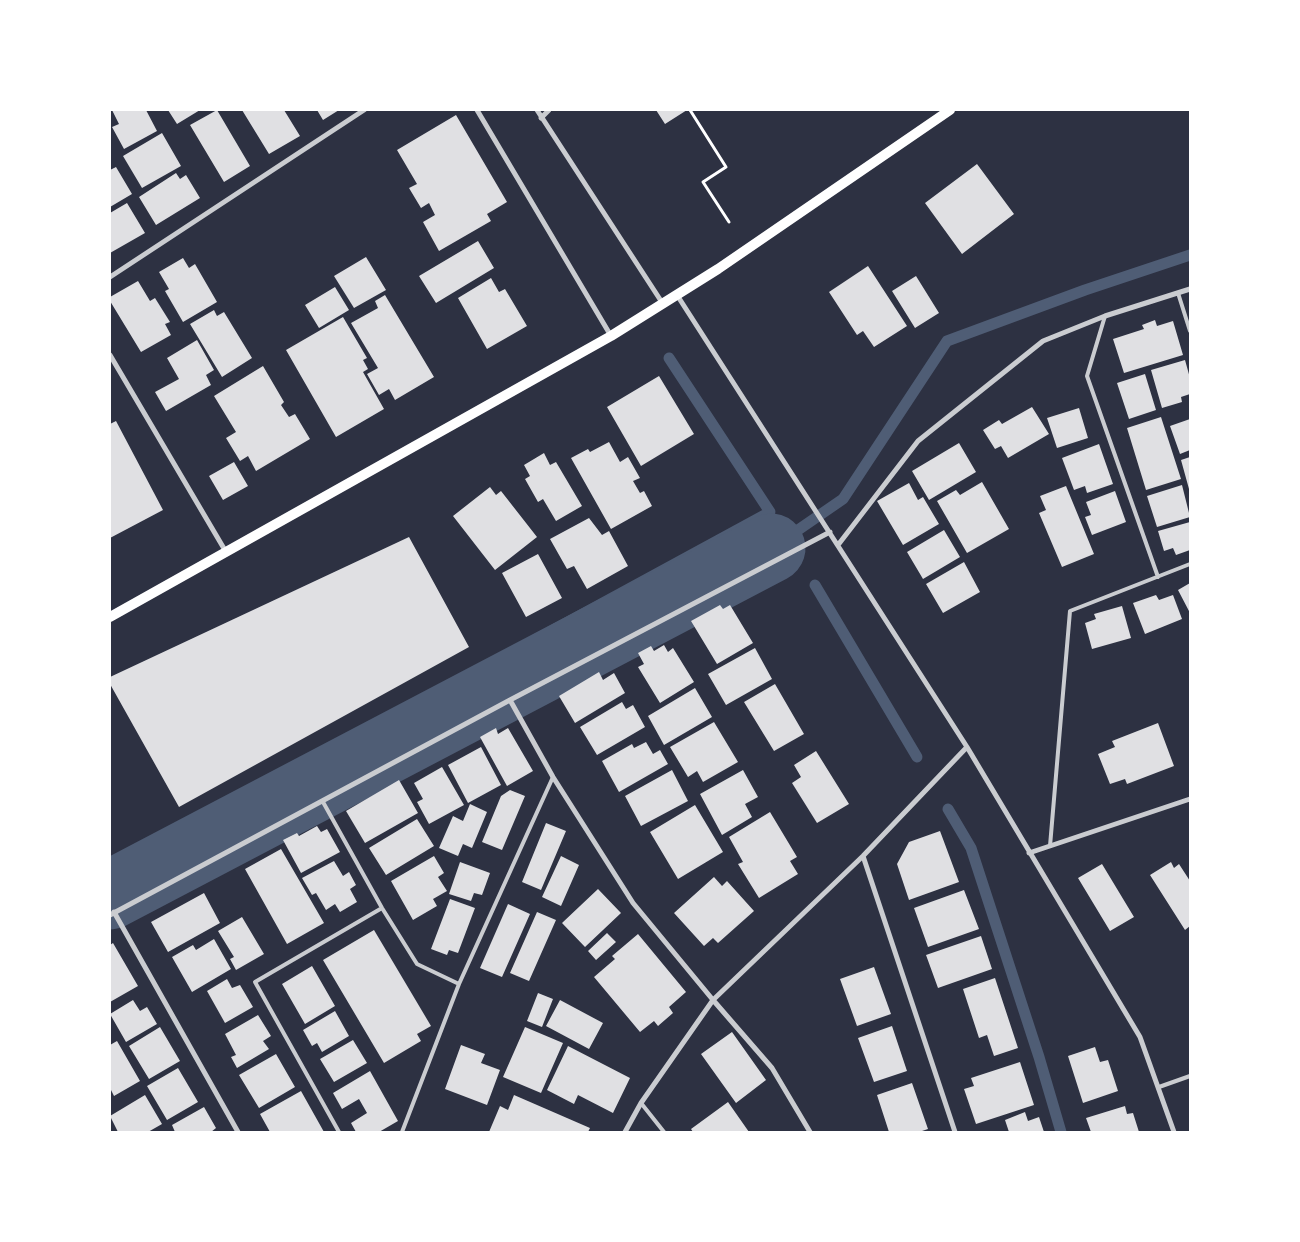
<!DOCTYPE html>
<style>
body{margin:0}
#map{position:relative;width:1300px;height:1242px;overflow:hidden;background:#2d3142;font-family:"Titillium Web",sans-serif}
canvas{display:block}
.frame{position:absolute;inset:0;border:111px solid #fff;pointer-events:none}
</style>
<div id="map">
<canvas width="1300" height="1242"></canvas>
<div class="frame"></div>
</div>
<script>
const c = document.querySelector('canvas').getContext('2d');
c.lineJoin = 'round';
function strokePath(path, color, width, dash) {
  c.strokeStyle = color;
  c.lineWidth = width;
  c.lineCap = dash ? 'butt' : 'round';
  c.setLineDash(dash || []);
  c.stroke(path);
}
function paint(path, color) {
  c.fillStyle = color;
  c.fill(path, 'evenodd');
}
strokePath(new Path2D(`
 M798,530L843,499L947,341L1085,290L1190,255
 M815,585L917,757
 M948,809L971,848L1039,1057L1061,1132
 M110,871L770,512L669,358`), '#4f5d75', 11);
strokePath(new Path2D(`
 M110,895L771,548`), '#4f5d75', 69);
paint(new Path2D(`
 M112,110H146L157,131L124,149L112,127L119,124Z
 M168,110H200L177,124Z
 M217,110L250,166L224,182L190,125Z
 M242,110H284L300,136L269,154Z
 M317,110H339L323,120Z
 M656,110H687L665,124Z
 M456,115L507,202L487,214L491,221L439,251L423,222L435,215L429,203L421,208L409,188L417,184L397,150Z
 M162,133L181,166L142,188L123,156Z
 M977,164L1014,214L962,254L925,203Z
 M116,167L132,194L110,207V170Z
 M176,173L180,179L186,175L200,198L156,225L139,197Z
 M127,203L145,233L110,253V213Z
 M478,241L494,268L436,303L419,276Z
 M366,257L386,290L354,308L334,276Z
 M183,258L189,268L195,264L217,302L183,322L165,291L169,289L159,272Z
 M868,266L907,326L874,347L863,331L857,335L829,292Z
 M916,276L939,313L915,328L892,291Z
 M491,278L499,292L505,289L527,326L487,349L458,298Z
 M138,281L150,301L155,298L170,322L165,324L171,335L141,352L110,301V297Z
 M335,287L349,310L319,328L305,305Z
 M385,295L434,377L395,400L389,389L379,395L367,374L378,368L351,323L378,308L375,301Z
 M214,310L217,316L224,312L252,358L222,377L190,324Z
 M343,317L367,358L363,360L368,369L363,372L384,409L336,437L286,350Z
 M1155,320L1157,326L1173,321L1183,355L1124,373L1113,339L1144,329L1142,325Z
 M197,340L214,370L206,375L211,385L166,411L155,392L179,379L167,358Z
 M1185,360L1190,378V394L1181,397L1182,402L1162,408L1151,370Z
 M263,366L284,402L281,405L289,417L295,414L310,439L256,471L248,456L240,461L226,438L236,432L214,396Z
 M1145,374L1156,410L1129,419L1117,383Z
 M659,376L694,434L641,466L607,407Z
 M1032,407L1049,434L1008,458L1001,446L995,449L983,430L999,420L1002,424Z
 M1079,408L1088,438L1057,448L1047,418Z
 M1161,417L1181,479L1146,490L1127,428Z
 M1190,419V450L1180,454L1170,426Z
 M116,421L163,510L110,538V424Z
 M609,442L620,462L628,457L640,478L633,481L640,493L644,491L652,506L611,529L571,458L588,449L590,452Z
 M959,443L976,472L929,500L912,471Z
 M1099,444L1113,484L1087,493L1085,486L1074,490L1062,458Z
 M544,453L550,465L556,462L582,506L556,521L543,499L538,502L525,479L530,476L524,465Z
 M1190,457V489H1189L1181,460Z
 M234,462L248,486L223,500L209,476Z
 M982,482L1009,529L967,553L937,501L956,490L960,495Z
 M909,483L918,500L923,497L939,524L903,545L877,501Z
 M1182,485L1190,517L1157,527L1147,496Z
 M1066,486L1094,554L1062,567L1039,513L1046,510L1040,496Z
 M490,487L496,495L501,491L537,537L495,570L453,516Z
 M1115,491L1126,522L1092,535L1085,517L1091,515L1086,502Z
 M589,518L602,535L609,531L628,566L587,589L574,566L567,569L550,539Z
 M1190,522V550L1176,555L1173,548L1164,551L1158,531Z
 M944,530L960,557L923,579L907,552Z
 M409,537L469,647L179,807L110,684V677Z
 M538,554L562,598L526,617L502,573Z
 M964,562L980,592L943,613L926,584Z
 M1190,583V613L1178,590Z
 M1156,595L1159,600L1173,595L1182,619L1145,634L1133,603Z
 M720,605L723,609L730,605L753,643L717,664L691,621Z
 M1122,606L1131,638L1092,649L1085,623L1096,619L1094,614Z
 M664,645L668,652L673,648L694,682L660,703L638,667L644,664L638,653L651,646L654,651Z
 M755,648L772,679L726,705L708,674Z
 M599,672L603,680L614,673L625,693L575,723L559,696Z
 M775,684L804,734L774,751L744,702Z
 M695,688L712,717L664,745L648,716Z
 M622,702L626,709L633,705L645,727L597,755L580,727Z
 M714,722L738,762L703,782L697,771L688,777L670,747Z
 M1158,723L1174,766L1127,784L1125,779L1110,784L1098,754L1115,747L1112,741Z
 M496,728L498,734L508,728L533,771L507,786L480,737Z
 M646,742L653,754L660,750L668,764L619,792L602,761L632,744L634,748Z
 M481,747L501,785L468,803L448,765Z
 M816,751L849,804L817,823L792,783L801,777L794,765Z
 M442,767L464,805L429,824L417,802L423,799L414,783Z
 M672,770L688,801L641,826L625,796Z
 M743,770L758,797L745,804L752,817L722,835L700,794Z
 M399,780L418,813L365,843L346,811Z
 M510,790L525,796L502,850L482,842L501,796Z
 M470,804L487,812L472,848L463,844L458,856L439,848L453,816L463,821Z
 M695,805L723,852L678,879L650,832Z
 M770,812L797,857L790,861L798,874L759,898L738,864L743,862L729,837Z
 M417,819L434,846L386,875L369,848Z
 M546,823L566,831L541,890L522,882Z
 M317,826L321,832L327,829L340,852L301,873L283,840L297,833L299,836Z
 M940,831L959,882L909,900L897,864L909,842Z
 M281,849L324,923L287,944L245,869Z
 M434,856L444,873L438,877L447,891L433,899L437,906L413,920L391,881Z
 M561,856L579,865L561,906L542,897Z
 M334,861L343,876L349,872L356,885L350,889L357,902L340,912L335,904L326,910L316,893L312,895L302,878Z
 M460,862L490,873L482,895L474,893L471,901L449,894Z
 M1171,862L1174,868L1179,864L1190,881V926L1185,930L1150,875Z
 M1102,864L1134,917L1110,931L1078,878Z
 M714,877L722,886L727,881L754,911L718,943L713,938L704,946L674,913Z
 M598,889L621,913L585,947L562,923Z
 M964,890L979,929L928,947L914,908Z
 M204,893L220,923L168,952L151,922Z
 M450,899L475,908L458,953L449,950L447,955L431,949Z
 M508,904L530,914L502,977L480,968Z
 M537,912L556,920L529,981L510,973Z
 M242,917L264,954L236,970L230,959L234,957L218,931Z
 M374,930L431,1026L417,1034L421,1041L384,1063L323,960Z
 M607,933L616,942L596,960L588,951Z
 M638,934L686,992L669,1007L673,1013L658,1026L654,1021L640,1032L594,977L615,959L612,956Z
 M981,936L992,969L938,988L926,955Z
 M214,939L231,969L192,992L172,957L193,945L196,950Z
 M113,943L138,986L110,1002V945Z
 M312,966L335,1006L305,1024L282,984Z
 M874,967L891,1014L857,1026L840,979Z
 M995,978L1018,1048L994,1056L987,1035L979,1038L963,989Z
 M227,979L232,988L240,985L253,1007L225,1023L207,991Z
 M538,993L553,999L542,1027L527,1021Z
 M133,1000L140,1011L147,1007L157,1024L126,1042L110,1014Z
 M560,1000L603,1023L589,1049L546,1026Z
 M335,1011L349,1036L322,1052L317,1043L312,1046L303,1030Z
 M258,1015L271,1036L263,1041L269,1049L237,1068L231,1057L236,1055L225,1034Z
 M892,1026L907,1071L874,1082L858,1038Z
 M160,1027L180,1061L149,1079L129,1046Z
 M525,1027L563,1043L541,1093L503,1077Z
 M732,1032L766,1080L736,1103L701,1054Z
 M353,1040L367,1063L334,1082L320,1059Z
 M117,1041L140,1081L114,1096L110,1088V1045Z
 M461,1045L485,1054L481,1063L500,1070L487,1105L445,1089Z
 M568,1046L630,1078L613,1113L578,1095L574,1104L547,1090Z
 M1095,1047L1100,1062L1108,1060L1118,1091L1083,1103L1068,1056Z
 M276,1054L295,1087L259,1108L239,1075Z
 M1020,1062L1034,1105L976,1124L964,1089L974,1086L971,1078Z
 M178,1068L198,1102L167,1120L147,1086Z
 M370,1071L398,1121L379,1132H356L351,1123L367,1113L359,1099L342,1109L333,1093Z
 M912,1083L928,1129L919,1132H889L877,1095Z
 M301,1091L324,1132H270L260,1114Z
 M145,1095L162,1124L148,1132H118L110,1116Z
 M514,1095L590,1128L588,1132H489L500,1106L508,1110Z
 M728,1102L749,1132H693L691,1129Z
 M1125,1106L1127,1114L1133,1113L1139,1132H1091L1086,1118Z
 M204,1107L216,1128L211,1132H175L172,1125Z
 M1025,1112L1028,1121L1039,1117L1044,1132H1009L1005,1120Z`), '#e0e0e3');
strokePath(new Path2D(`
 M690,110L726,167L703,182L729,222`), '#fff', 3);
strokePath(new Path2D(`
 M1178,293L1190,331
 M1105,316L1087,376L1158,577
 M323,802L382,908L417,964L459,984
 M1050,846L1070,611L1190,564
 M1159,1087L1190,1076
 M641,1103L664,1132
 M339,1132L255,982L382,908
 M402,1132L459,984L553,777`), '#caccd0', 4);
strokePath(new Path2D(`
 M477,110L611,336
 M537,110L663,304
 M541,118L549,110
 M110,277L364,110
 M677,295L967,747L1140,1037L1174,1132
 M110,355L226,552
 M838,545L918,441L1043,341L1105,316L1190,289
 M510,700L553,777L633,903L713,1000L772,1068L810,1132
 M1029,853L1190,799
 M863,856L955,1132
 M114,912L238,1132
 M110,915L510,700L830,532
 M625,1132L641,1103L713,1000L863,856L967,747`), '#caccd0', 5);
strokePath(new Path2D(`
 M110,617L611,336L718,269L950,110`), '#fff', 10);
</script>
